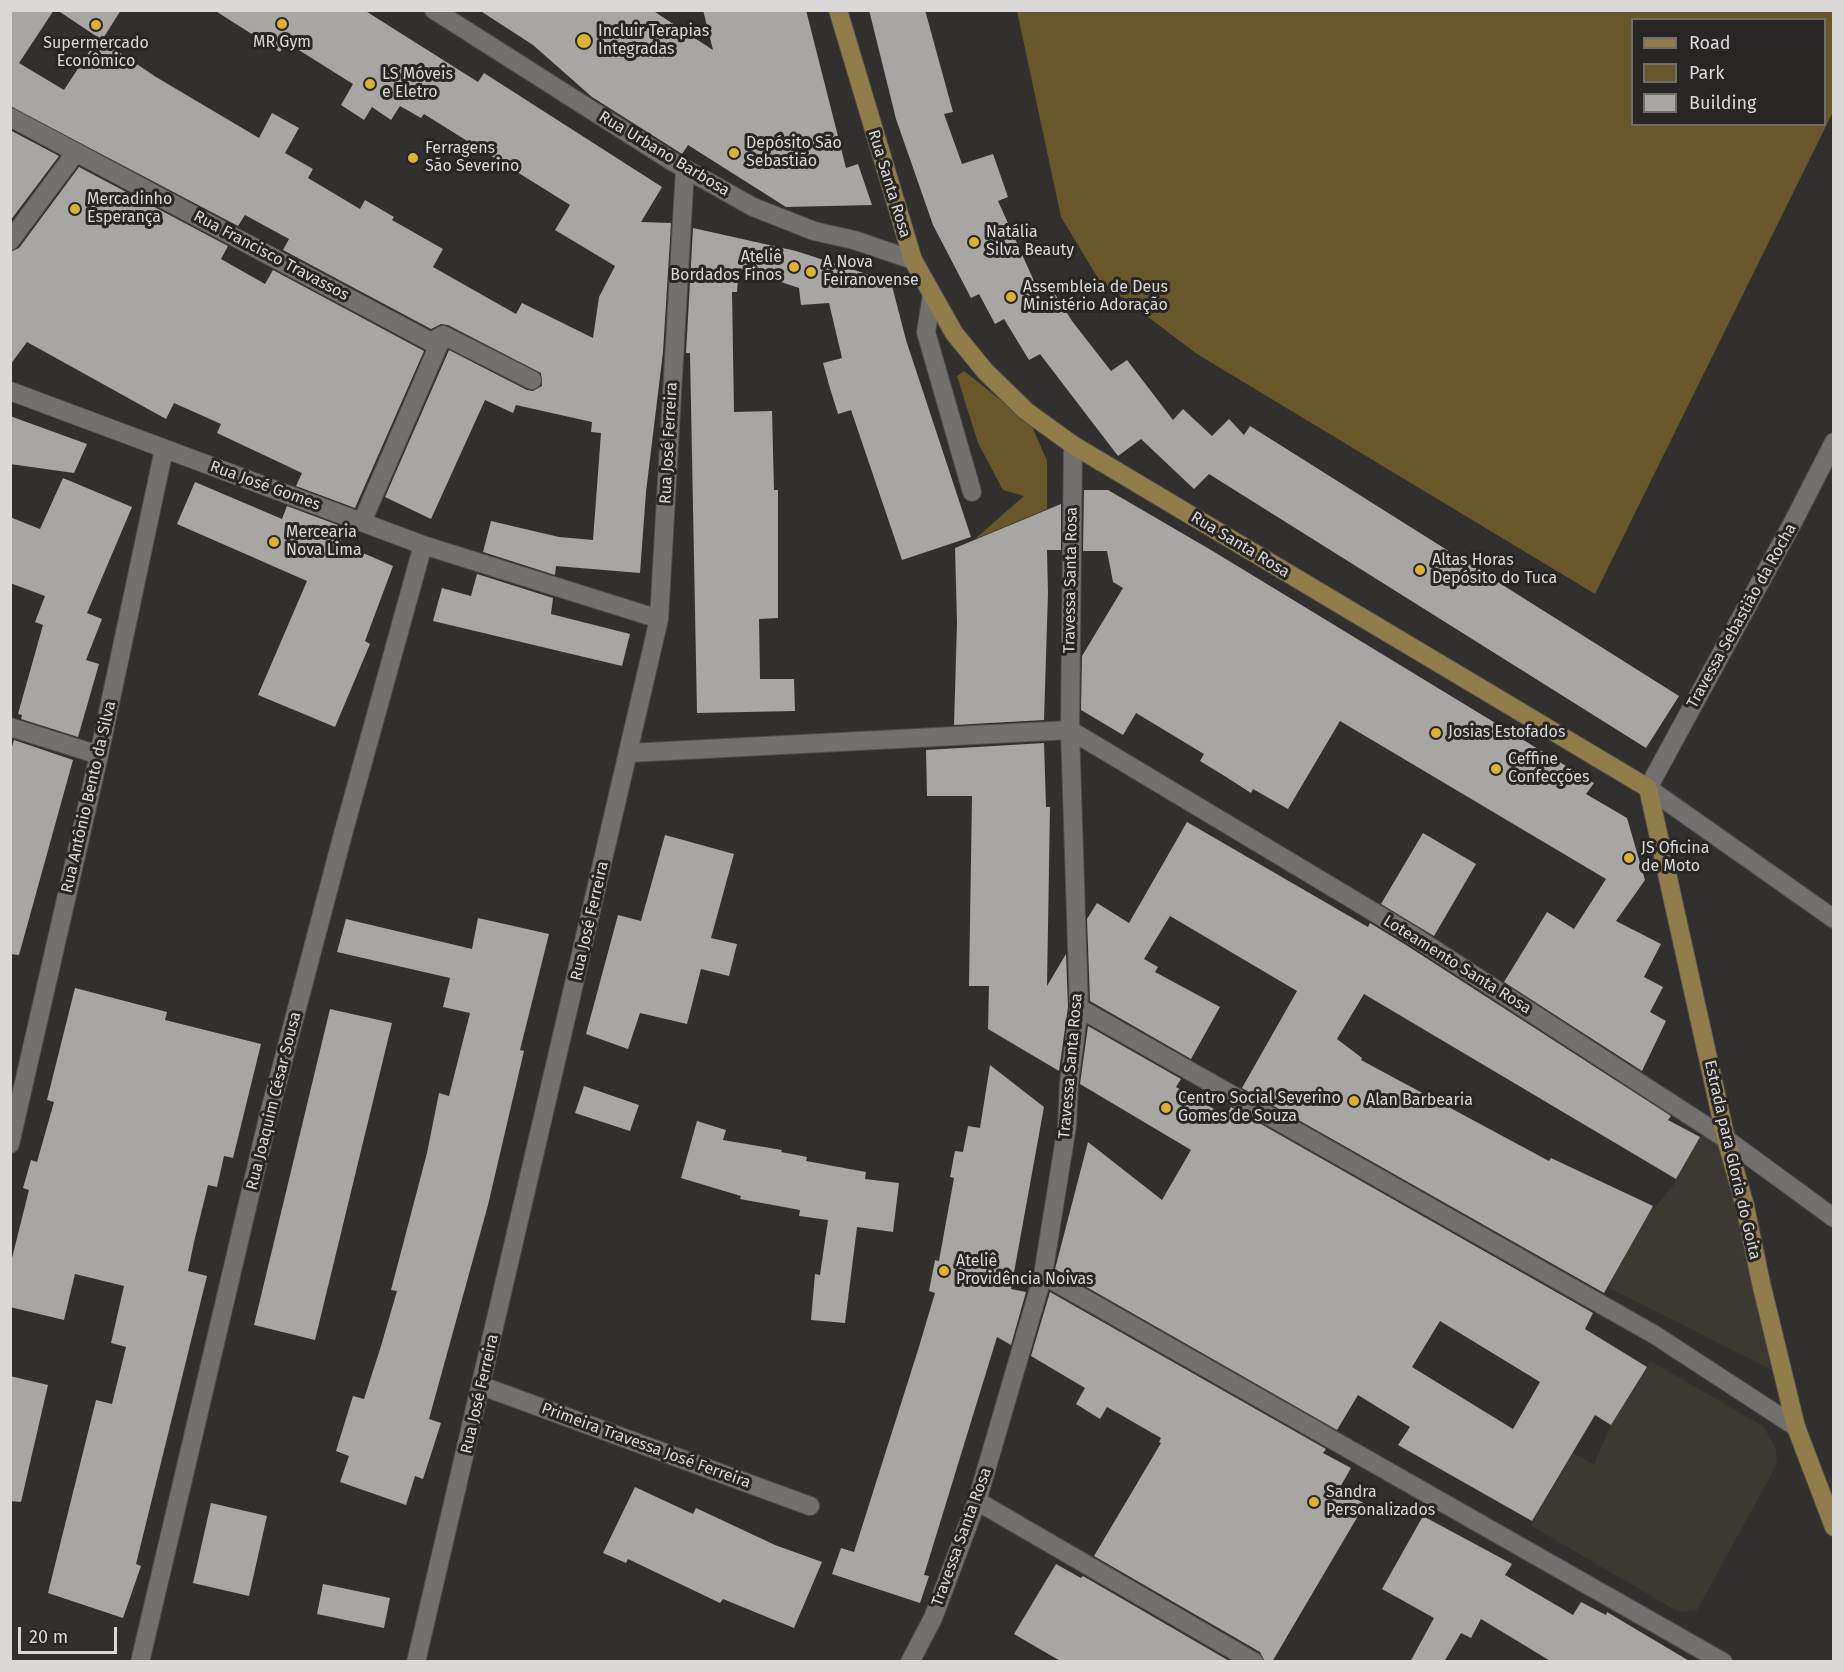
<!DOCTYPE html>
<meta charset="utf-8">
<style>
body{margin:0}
#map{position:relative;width:1844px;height:1672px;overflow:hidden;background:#31302e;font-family:"Fira Sans",sans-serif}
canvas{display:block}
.frame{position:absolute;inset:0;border:12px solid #dad9d8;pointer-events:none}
.legend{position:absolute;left:1631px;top:18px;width:195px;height:108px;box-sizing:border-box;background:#272624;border:2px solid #6f6e6c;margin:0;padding:8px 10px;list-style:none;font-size:18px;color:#dad9d8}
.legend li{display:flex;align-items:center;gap:12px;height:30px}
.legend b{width:30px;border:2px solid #6f6e6c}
.scale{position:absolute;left:18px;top:1627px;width:99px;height:27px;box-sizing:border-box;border:3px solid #dad9d8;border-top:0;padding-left:8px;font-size:18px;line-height:21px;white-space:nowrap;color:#dad9d8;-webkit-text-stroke:4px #272624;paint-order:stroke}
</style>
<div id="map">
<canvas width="1844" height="1672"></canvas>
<div class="frame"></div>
<ul class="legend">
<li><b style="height:8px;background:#907d49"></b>Road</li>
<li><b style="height:16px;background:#685728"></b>Park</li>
<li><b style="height:16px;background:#a7a6a3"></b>Building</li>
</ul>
<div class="scale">20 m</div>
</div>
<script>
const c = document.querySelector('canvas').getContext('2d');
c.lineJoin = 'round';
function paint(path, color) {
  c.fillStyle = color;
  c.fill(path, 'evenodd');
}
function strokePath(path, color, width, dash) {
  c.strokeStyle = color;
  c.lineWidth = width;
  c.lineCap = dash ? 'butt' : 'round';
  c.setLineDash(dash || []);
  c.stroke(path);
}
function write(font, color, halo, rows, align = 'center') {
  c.font = font + ' "Fira Sans",sans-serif';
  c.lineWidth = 6;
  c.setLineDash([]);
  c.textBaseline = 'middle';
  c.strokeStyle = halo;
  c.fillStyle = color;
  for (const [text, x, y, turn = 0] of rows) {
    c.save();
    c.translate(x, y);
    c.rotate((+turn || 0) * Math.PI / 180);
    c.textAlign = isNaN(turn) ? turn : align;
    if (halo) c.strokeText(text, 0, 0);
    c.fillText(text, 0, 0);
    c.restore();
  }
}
paint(new Path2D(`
 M1713,1114L1784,1376L1608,1287L1647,1216L1672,1187Z
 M1650,1361L1763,1426L1776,1449L1777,1464L1697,1610L1684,1612L1675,1610L1530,1525L1573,1453L1594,1464L1611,1425Z`), '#3c3932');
paint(new Path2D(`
 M1017,11H1833V112L1595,594L1197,354L1099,280L1061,217ZM1632,20H1824V124H1632Z
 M964,371L1031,424L1047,461V509L975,539L1024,496L1003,490L978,443L957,376Z`), '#685728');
paint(new Path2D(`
 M10,10H54L19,63L64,90L98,38L156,77L259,138L272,113L299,128L285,153L313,169L308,178L360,209L365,200L394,217L392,220L443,249L433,267L516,314L522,303L593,338L599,297L615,266L555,230L570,205L424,114L421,118L400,106L391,120L372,107L364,120L341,105L353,84L286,42L280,52L214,10H364L478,82L484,73L662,187L641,222L671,223L663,352L646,492L640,573L556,566L555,575L483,552L491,521L559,537L593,540L601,433L591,432L592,422L516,405L513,413L485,400L431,519L385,497L449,350L527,390L533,391L542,386L541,373L448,325L441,324L431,329L283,250L289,239L245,215L238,226L10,106Z
 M57,10H121L102,40Z
 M479,10H652L713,50L703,10H806L846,168L858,164L872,205L786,207L688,145L682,154L679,152L592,97L533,45Z
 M869,10H925L953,112L944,114L962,164L993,154L1008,197L998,201L1043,301L1055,294L1072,321L1111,371L1127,360L1173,420L1183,409L1212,436L1229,419L1244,435L1250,426L1679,696L1646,748L1209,474L1194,489L1141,439L1118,456L1040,354L1029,360L1004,319L995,324L979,294L971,298L933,225L896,119Z
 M10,130L59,156L10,221Z
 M79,167L228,246L221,259L265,284L273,270L424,351L355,508L296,486L302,473L217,433L221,424L174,403L166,419L27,342L10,365V252L19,248Z
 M693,228L796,251L891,282L906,340L971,537L902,560L851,410L838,414L829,385L823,363L842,358L829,303L801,305L799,288L739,268L737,292H732L734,412L772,411L774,490H778V618L759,619L760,679H794L795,711L697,713L690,353H686Z
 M10,416L87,444L74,473L10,464Z
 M63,478L132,507L87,613L102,619L86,660L99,664L78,737L21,719L22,715L18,714L43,625L35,622L45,596L10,583V517L40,529Z
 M195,482L282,519L287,506L346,528L340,543L393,566L365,641L370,644L335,727L258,695L307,581L177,524Z
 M1084,490H1108L1211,550L1594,783L1586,794L1627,818L1645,880L1616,921L1661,944L1644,977L1663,987L1650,1012L1666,1021L1642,1071L1504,982L1547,912L1574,929L1606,879L1340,721L1288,809L1253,789L1251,793L1223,775L1200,761L1204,754L1136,713L1123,735L1081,710L1082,656L1123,588L1113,582L1107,551H1083Z
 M1061,504V550H1047L1048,593L1044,720L954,725L957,623L955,548Z
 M477,574L553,598L551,614L630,634L622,666L433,621L442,588L471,596Z
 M14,740L73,760L19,955L10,954V753Z
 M1044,743L1046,807H1050L1047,986L1066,954L1068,1007L1059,1071L988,1029L989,986H969L972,796H927L926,750Z
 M1187,822L1368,927L1370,923L1406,945L1671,1116L1668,1120L1700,1137L1676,1179L1364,994L1337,1039L1362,1058L1361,1060L1549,1161L1551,1158L1653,1206L1604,1293L1242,1088L1297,991L1170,916L1144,959L1158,967L1155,972L1220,1007L1191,1059L1090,1001L1087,919L1097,903L1129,923Z
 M1423,833L1476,864L1434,936L1381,904Z
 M665,835L734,854L711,938L737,944L729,976L701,969L687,1024L640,1013L628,1049L586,1034L618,915L641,921Z
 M478,918L549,934L520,1050L524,1051L488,1205L429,1419L441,1423L423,1479L415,1476L406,1505L340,1482L349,1456L336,1451L353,1396L364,1399L381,1346L397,1291L391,1290L427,1153L439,1093L449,1096L470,1013L443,1007L450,978L337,952L346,919L472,949Z
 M75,988L167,1012L165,1020L261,1044L233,1158L224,1156L217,1187L208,1185L194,1242L188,1271L207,1276L136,1564L141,1566L123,1618L48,1593L96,1400L112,1404L126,1347L111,1343L124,1286L75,1274L64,1320L10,1307V1266L29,1190L23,1188L31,1160L37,1162L54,1102L47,1100Z
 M330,1009L392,1023L315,1340L254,1325Z
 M1088,1026L1181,1079L1176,1087L1226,1116L1231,1107L1593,1313L1585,1329L1647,1367L1611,1425L1595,1415L1532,1521L1398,1445L1410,1427L1358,1395L1337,1430L1055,1269L1088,1142L1162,1200L1191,1150L1080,1084ZM1440,1321L1540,1382L1513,1429L1412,1367Z
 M990,1065L1044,1107L1011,1289L1026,1292L1011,1345L997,1337L924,1575L929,1576L920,1603L832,1574L841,1548L854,1552L918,1350L935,1293L929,1291L935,1260L939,1261L954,1178L950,1177L955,1151L963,1152L968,1126L980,1128Z
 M584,1086L639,1105L630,1131L575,1113Z
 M697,1121L726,1130L723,1140L782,1150L781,1152L807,1157L806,1161L866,1172L865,1179L899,1183L893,1232L857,1227L845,1323L811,1320L815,1274L820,1275L828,1220L799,1216L800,1210L740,1199L741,1196L681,1178Z
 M1050,1292L1326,1449L1323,1453L1351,1468L1339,1489L1365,1504L1272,1662H1265L1260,1652L1094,1556L1161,1443L1159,1442L1161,1438L1107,1407L1100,1419L1076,1404L1085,1388L1031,1356Z
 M10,1376L48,1385L21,1502L10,1501Z
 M635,1487L693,1514L696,1508L775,1545L822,1562L794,1628L723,1599L720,1603L628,1559L626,1563L603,1553Z
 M211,1503L267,1516L249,1596L193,1583Z
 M1423,1516L1512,1564L1505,1575L1573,1615L1581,1602L1606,1615L1607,1612L1691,1662H1552L1481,1619L1471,1638L1461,1633L1444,1662H1410L1434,1618L1382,1589Z
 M1056,1564L1081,1578L1083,1576L1231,1662H1062L1014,1634Z
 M323,1584L390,1598L384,1628L317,1614Z`), '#a7a6a3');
const minor = new Path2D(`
 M434,10L673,162L753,207L814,231L854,240L913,260
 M10,117L431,342L443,335
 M10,241L76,152
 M932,295L926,332L972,492
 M443,335L532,380
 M10,391L423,545L659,619
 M1834,442L1792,524L1648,788L1834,919
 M362,522L443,335
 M10,727L99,755
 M629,753L1070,730L1412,935L1726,1139L1834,1218
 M1079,1008L1655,1335L1796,1427
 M10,1144L99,755L164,449
 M1043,1275L1723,1662
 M482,1386L810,1506
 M977,1501L1254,1662
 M140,1662L268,1118L343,834L423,545
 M416,1662L659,619L685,169
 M910,1662L933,1618L977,1501L1043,1275L1067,1126L1069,1083L1079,1008L1070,730L1073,445`);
const major = new Path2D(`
 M838,10L913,260L954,333L985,371L1026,411L1073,445L1648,788L1726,1139L1745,1206L1761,1283L1796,1427L1834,1527`);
strokePath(minor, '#4f4e4c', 20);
strokePath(major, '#4f4e4c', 20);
strokePath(minor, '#72716f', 18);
strokePath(major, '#907d49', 18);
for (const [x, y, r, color] of [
 [282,24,6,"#dcb233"],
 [96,25,6,"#dcb233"],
 [584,41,8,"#dcb233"],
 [370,84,6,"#dcb233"],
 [734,153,6,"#dcb233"],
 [413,158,6,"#dcb233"],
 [75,209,6,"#dcb233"],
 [974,242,6,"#dcb233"],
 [794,267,6,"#dcb233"],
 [811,272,6,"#dcb233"],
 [1011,297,6,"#dcb233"],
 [274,542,6,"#dcb233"],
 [1420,570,6,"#dcb233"],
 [1436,733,6,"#dcb233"],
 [1496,769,6,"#dcb233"],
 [1629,858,6,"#dcb233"],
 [1354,1101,6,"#dcb233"],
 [1166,1108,6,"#dcb233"],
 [944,1271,6,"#dcb233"],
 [1314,1502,6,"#dcb233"]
]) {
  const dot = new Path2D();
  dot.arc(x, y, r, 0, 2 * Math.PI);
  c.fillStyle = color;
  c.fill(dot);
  strokePath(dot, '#272624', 2);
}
write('16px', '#dad9d8', '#272624', [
 ["Incluir Terapias",598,32],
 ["Integradas",598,50],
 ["MR Gym",282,43,"center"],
 ["Supermercado",96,44,"center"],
 ["Econômico",96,62,"center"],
 ["LS Móveis",382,75],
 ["e Eletro",382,93],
 ["Depósito São",746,144],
 ["Sebastião",746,162],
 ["Ferragens",425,149],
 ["São Severino",425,167],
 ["Mercadinho",87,200],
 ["Esperança",87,218],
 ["Natália",986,233],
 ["Silva Beauty",986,251],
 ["Ateliê",782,258,"right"],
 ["Bordados Finos",782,276,"right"],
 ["A Nova",823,263],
 ["Feiranovense",823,281],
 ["Assembleia de Deus",1023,288],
 ["Ministério Adoração",1023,306],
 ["Mercearia",286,533],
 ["Nova Lima",286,551],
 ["Altas Horas",1432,561],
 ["Depósito do Tuca",1432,579],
 ["Josias Estofados",1448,733],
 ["Ceffine",1508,760],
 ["Confecções",1508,778],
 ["JS Oficina",1641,849],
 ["de Moto",1641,867],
 ["Centro Social Severino",1178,1099],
 ["Gomes de Souza",1178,1117],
 ["Alan Barbearia",1366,1101],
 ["Ateliê",956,1262],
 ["Providência Noivas",956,1280],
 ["Sandra",1326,1493],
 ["Personalizados",1326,1511]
], 'left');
write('16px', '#dad9d8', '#272624', [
 ["Rua Urbano Barbosa",664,154,31],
 ["Rua Santa Rosa",889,184,73],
 ["Rua Francisco Travassos",271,256,28],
 ["Rua José Ferreira",669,443,-87],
 ["Rua José Gomes",265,486,20],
 ["Rua Santa Rosa",1240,545,31],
 ["Travessa Santa Rosa",1071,580,-89],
 ["Travessa Sebastião da Rocha",1742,616,-61],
 ["Rua Antônio Bento da Silva",89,797,-77],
 ["Rua José Ferreira",590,921,-77],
 ["Loteamento Santa Rosa",1457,965,32],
 ["Travessa Santa Rosa",1071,1066,-85],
 ["Rua Joaquim César Sousa",274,1101,-76],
 ["Estrada para Gloria do Goita",1732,1160,77],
 ["Rua José Ferreira",480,1394,-77],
 ["Primeira Travessa José Ferreira",646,1446,20],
 ["Travessa Santa Rosa",962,1537,-70]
]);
</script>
